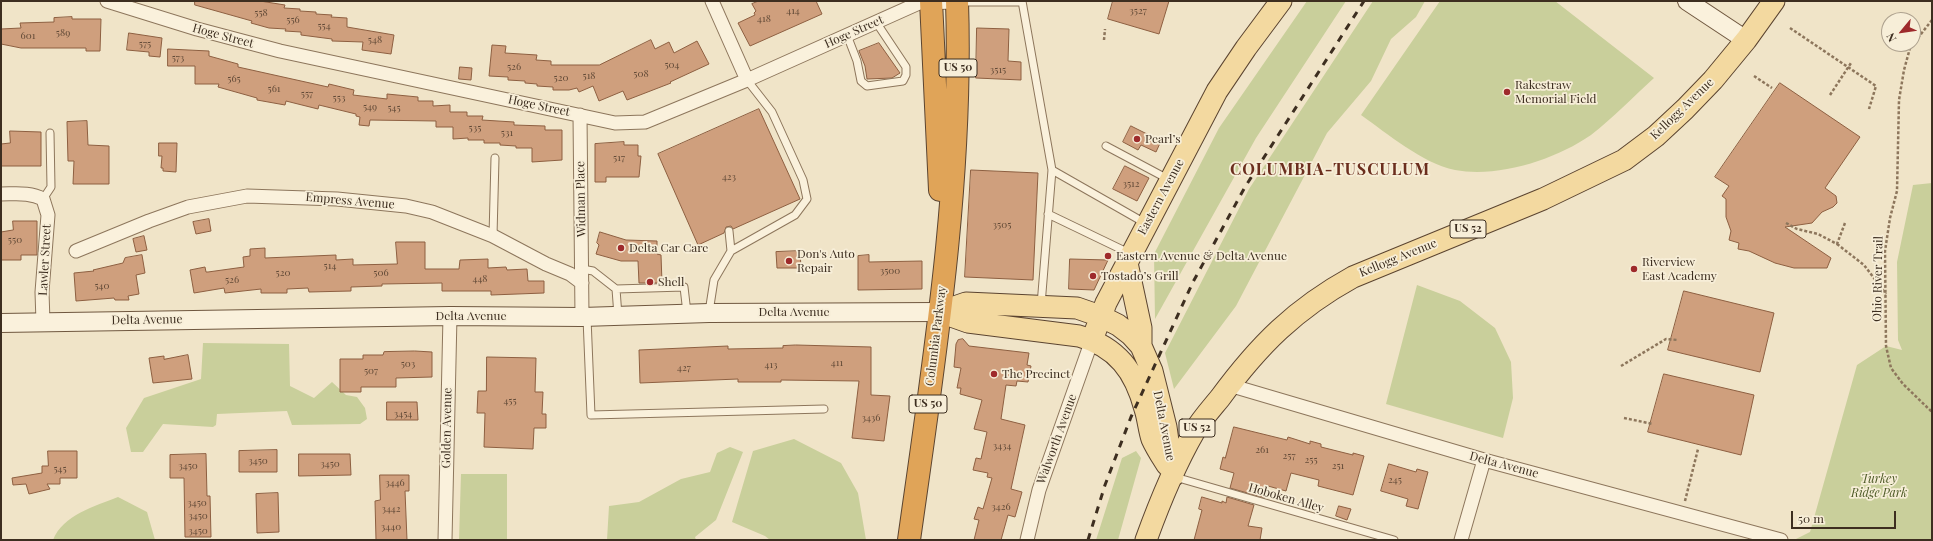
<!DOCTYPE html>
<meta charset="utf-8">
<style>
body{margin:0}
#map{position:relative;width:1933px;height:541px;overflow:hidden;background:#f0e4c8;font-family:"Playfair Display",serif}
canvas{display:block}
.frame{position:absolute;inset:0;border:2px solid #3d2e20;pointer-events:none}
.north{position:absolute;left:1881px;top:12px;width:40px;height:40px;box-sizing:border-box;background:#f7eed8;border:1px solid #ada18e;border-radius:50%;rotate:241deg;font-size:11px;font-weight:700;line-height:16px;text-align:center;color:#3d2e20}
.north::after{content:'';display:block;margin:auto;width:14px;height:18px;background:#9e2a2b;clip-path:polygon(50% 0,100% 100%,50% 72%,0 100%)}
.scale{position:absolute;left:1791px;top:511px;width:105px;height:18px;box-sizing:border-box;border:2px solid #3d2e20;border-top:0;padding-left:5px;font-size:12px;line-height:14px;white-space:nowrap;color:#3d2e20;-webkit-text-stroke:3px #f7eed8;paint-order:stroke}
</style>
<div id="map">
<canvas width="1933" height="541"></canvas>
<div class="frame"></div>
<div class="north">N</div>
<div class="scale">50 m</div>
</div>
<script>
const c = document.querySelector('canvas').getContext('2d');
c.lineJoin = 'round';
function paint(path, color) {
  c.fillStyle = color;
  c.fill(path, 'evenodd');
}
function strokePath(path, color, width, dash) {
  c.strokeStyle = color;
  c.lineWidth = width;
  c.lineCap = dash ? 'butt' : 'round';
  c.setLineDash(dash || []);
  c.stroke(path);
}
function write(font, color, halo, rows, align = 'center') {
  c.font = font + ' "Playfair Display",serif';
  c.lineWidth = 3.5;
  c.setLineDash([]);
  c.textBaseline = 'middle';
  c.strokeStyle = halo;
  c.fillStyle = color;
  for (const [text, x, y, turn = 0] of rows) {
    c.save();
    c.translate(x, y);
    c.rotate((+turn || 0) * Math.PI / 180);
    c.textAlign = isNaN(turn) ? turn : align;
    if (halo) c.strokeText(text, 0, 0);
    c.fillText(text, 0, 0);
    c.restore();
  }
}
paint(new Path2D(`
 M1307,1H1346L1256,138L1155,319L1154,254L1219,128Z
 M1373,1H1425L1416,17L1391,39L1371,81L1327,133L1236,306L1174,389L1165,353L1249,189Z
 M1440,1H1555L1654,78C1633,97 1613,118 1591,135C1555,160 1498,178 1455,170C1422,163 1388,134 1361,115Z
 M1932,183V540H1794L1810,532L1857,365L1886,346L1902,350L1898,340L1897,262L1913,185Z
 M1417,285L1460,301L1495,328L1511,362L1513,398L1503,438L1386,404Z
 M203,343L289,344L290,386L314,398L332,382L346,395L357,397L365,408L367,419L360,424L292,425L287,411L217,414L216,425L213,427L163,424L143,452H131L126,428L144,398L201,379Z
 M794,439L841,463L858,493L866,540H770L765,536L732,522L753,451Z
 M730,447L743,452L716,520L695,537L696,540H607L609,506L639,502L681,479L710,472L717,453Z
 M1136,451L1141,458L1118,540H1096L1122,458Z
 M461,474H507V540H459Z
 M118,497L147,512L155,540H53C63,515 95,506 118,497Z`), '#c9cf9b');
const building = new Path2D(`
 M195,1H260L285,5L284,8L300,9V11L316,12V14L332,15L331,17L347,18V27L394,35L391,54L362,50L363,42L332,41V39L301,35V32L285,31L286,29L269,28L251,23L252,21L195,5Z
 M759,1H816L822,14L750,46L738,23L755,15L754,13L756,11L752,4Z
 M1113,1H1169L1159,34L1108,19Z
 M72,17V19H101L100,51H86V48H21L1,44V29L21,28L20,23L54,22V18Z
 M977,28L1009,29L1008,61L1021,62V80L976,78Z
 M129,33L162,38L160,57L149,56V52L127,50Z
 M651,40L655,49L669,42L674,53L697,41L709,64L670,82L671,83L627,100L623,91L599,101L593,86L579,92L577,88L569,90H553V87L537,86V84L525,83V81L508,80V77L489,76L492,45L506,46L505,53L537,55L536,60L551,61V65H599Z
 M879,43L900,73L892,78L867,79L865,66L859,51Z
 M168,49L209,51V56L238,64V67L328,87L329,84L354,90L353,95L387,99V94L418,97V101H433V106L450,105V112H467V116H483L482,120L514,122V125L545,126V130H562V160L532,162V148H516V146L500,145V143H484V140H468V138L453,139V127H436V121L370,120L369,126L359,125L360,117L356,116V114L319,105L318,109L286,101L285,105L257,100V98L218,87L219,84H195V66H168Z
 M460,67L472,68L471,80L459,79Z
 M1780,83L1860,137L1825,188L1836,196L1837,203L1833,207L1822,212L1812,223L1785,227L1831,258L1827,268H1794L1775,263L1749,251L1738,249L1739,243L1729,240L1731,231L1726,217V199L1722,196L1729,186L1715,177Z
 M759,109L800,199L733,229L731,226L726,227L724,233L698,245L658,154Z
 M87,121L88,145L109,146V184H73L74,161H68L67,122Z
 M1131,126L1161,141L1156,152L1141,145L1138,150L1123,142Z
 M10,131L41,132V166H1V144L10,143Z
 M624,142V145H638V156H641L639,177H606V182H595V144Z
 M159,143H177L176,172L163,171V168H161L162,156H159Z
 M1125,166L1149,178L1137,201L1113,189Z
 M971,170L1038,173L1033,280L965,277Z
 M209,219L211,231L196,234L193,222Z
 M13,221H37V255H21V260H1V232L13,230Z
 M600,232L626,240L657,241V254L661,255L662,283H639L638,261H621L596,254L599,245L597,243Z
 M144,236L147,250L136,252L133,239Z
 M396,242H425V269H459L460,260L488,259V268L506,267L507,270L527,269L528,281H544V293L491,295V291H442V283L382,284V286L351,287V291L309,292L308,288L287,289V293H261V289L225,293L224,288L194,293L190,270L205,267L206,272H208L244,267L243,257L250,256V249L265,248V258L336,255V260L353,259V265L397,264Z
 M800,251L801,268H777L776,252Z
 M142,255L145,273L136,275L139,294L128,296L129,300H115L114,298L76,301L74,273L94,271L93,270L123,263L125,258Z
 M869,255V262L922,261V289L858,290V256Z
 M1070,259L1108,260L1094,290L1069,289Z
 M1684,291L1774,313L1760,372L1668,350Z
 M963,339L969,346L1029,353L1027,365L1031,366L1028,382L1017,381L1016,386L1006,385L1001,419L1025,425L1011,489L1022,492L1015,517L1008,515L1001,540H974L979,520L974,519L978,507L983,509L992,478L987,477L988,473L973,470L976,458L981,459L987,432L974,429L982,400L960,394L961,388H957L961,368L954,367L956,344L958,340Z
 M796,345L871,347V395L890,396L884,441L852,438L859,381L781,380V382H738V379L640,383L639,350L728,346V349L783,348V346Z
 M415,351L432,352V377L396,378V387H361V392H340V359H363V355H383L384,352Z
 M188,355L192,379L153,383L149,358L164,356V359Z
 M487,357L536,358L535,392H543L542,414H546V428H534L533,449L484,447L485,413H477L478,391H486Z
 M1664,374L1754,395L1741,455L1648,432Z
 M387,402H417L418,420H387Z
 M1234,427L1287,440L1288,437L1310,444V441L1321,444V447L1353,455V453L1364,456L1353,495L1318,486L1319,480L1291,473L1286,491L1268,486L1265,498L1230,488L1234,473L1220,469L1223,457L1225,458Z
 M277,450V472H239V451Z
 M48,451H77V478H60V484H47L50,489L29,494L26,484L13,485L12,478L42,473V466H48Z
 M206,454L207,496H210L211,537H185L184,478H170V455Z
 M299,454H350L351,475L299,476Z
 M1389,464L1416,472L1417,469L1428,472L1418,509L1406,506L1408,499L1381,491Z
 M380,475H409V491H405L407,540H376L375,501L380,500Z
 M278,493L279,532L257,533L256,494Z
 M1202,497L1222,503V501L1226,503L1227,497L1254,505L1248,526L1262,528L1260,540H1194L1202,510L1199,509Z
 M1339,506L1351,509L1347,520L1336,516Z`);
paint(building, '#cf9f7d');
strokePath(building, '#8d5f41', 1);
const lane = new Path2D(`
 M1022,1L1052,170L1041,305
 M959,2H1022
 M847,35L857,61L861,81L867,86L903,81L906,75V67L876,22
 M1106,146L1168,179
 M1052,170L1145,223
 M43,199L51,187L50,133
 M1048,214L1129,253
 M493,236L495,158
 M731,251L795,215L807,199L803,180L772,112L747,80
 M582,269L593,271L616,289
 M709,312L714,280L731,251L729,231
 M618,316L616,289L684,287L687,313
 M587,318L591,415L824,409
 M1175,477L1394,540`);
const street = new Path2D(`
 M107,1L197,29L280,51L615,123L645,122L747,80L919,3L956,2
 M712,1L747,80
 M580,115L582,317
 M1,194C16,194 30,192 43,199L48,215L42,292L43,322
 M76,251L149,221L188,207L247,196L337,199L406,206L432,212L493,236L546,264L570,274L582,283
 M1229,385L1484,460L1781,540
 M445,540L450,316
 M1027,540L1039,490L1092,340
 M1461,540L1484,460`);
const secondary = new Path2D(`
 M1687,1L1746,40
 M1,323L450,316L582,317L709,313L940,312`);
const primary = new Path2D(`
 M1127,263L1141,328V346
 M940,312L966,303L1077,308L1100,316L1118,325L1131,335L1141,346L1152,371L1166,427L1173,476
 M940,312L968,322L1079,336C1117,347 1135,371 1145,409C1148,418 1149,430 1152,439C1156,448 1162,457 1167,465
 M1092,340L1106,303L1217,91L1246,48L1281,1
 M1146,540C1159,504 1175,465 1194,432C1201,420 1211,409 1220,398C1259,345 1295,309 1353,277L1543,199L1624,160L1656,136L1685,109L1713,80L1746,40L1774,1`);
const highway = new Path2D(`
 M931,1L940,190
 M909,540C934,362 963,181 957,1`);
strokePath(lane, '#8d765c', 9);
strokePath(street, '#8d765c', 15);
strokePath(secondary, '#6f573f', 20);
strokePath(primary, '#5b4430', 23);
strokePath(highway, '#5b4430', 24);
strokePath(new Path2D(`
 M1932,20L1910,48L1904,70L1899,100L1897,191L1890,218L1885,251L1886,346L1891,368L1903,384L1932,412
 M1790,28L1876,86L1869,109
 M1104,40L1105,29
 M1754,76L1772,88
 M1830,95L1851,63
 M1786,223L1797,229L1818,234L1837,244L1845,223
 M1837,244L1864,265L1886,294
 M1621,366L1666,339L1678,340
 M1624,418L1653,424
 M1685,501L1698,449`), '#8d765c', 2.5, [3, 2]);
strokePath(lane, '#faf1dc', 7);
strokePath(street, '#faf1dc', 13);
strokePath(secondary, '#faf1dc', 18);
strokePath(primary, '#f3d9a0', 21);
strokePath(highway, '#e0a458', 22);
strokePath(new Path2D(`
 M1088,540L1105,485L1131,417L1193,282L1245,187L1364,1`), '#3d2e20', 3, [7, 7]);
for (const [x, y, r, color] of [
 [1507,92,4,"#9e2a2b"],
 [1137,139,4,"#9e2a2b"],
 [621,248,4,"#9e2a2b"],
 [1108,256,4,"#9e2a2b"],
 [789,261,4,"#9e2a2b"],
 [1634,269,4,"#9e2a2b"],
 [1093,276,4,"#9e2a2b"],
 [650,282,4,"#9e2a2b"],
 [994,374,4,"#9e2a2b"]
]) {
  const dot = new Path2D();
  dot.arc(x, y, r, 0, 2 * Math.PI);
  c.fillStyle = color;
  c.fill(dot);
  strokePath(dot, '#f7eed8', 1.5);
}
write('10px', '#624a37', null, [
 ["414",793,11],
 ["3527",1138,11],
 ["558",261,13],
 ["418",764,19],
 ["556",293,20],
 ["554",324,26],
 ["589",63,33],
 ["601",28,36],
 ["548",375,40],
 ["575",145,44],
 ["573",178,58],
 ["504",672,65],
 ["526",514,67],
 ["3515",998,70],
 ["508",641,74],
 ["518",589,76],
 ["520",561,78],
 ["565",234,79],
 ["561",274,89],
 ["557",307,94],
 ["553",339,98],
 ["549",370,107],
 ["545",394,108],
 ["535",475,128],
 ["531",507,133],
 ["517",619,158],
 ["423",729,177],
 ["3512",1131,184],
 ["3505",1002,225],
 ["550",15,240],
 ["514",330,266],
 ["3500",890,271],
 ["520",283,273],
 ["506",381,273],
 ["448",480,279],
 ["526",232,280],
 ["540",102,286],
 ["411",837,363],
 ["503",408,364],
 ["413",771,365],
 ["427",684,368],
 ["507",371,371],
 ["455",510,401],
 ["3454",403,414],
 ["3436",871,418],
 ["3434",1002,446],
 ["261",1262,450],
 ["257",1289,456],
 ["255",1311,460],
 ["3450",258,461],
 ["3450",330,464],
 ["3450",188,466],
 ["251",1338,466],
 ["545",60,469],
 ["245",1395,480],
 ["3446",395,483],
 ["3450",197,503],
 ["3426",1001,507],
 ["3442",391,509],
 ["3450",198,516],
 ["3440",391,527],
 ["3450",198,531]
]);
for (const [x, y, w] of [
 [958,68,38],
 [1468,229,36],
 [928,404,38],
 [1197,428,36]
]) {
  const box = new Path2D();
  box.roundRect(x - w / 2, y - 9, w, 18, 3);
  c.fillStyle = '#f7eed8';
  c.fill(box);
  strokePath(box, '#3d2e20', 1);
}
write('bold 11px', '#3d2e20', null, [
 ["US 50",958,68],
 ["US 52",1468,229],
 ["US 50",928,404],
 ["US 52",1197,428]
]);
write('12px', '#3d2e20', '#f7eed8', [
 ["Hoge Street",854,32,-24],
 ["Hoge Street",223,36,15],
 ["Hoge Street",539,106,12],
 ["Kellogg Avenue",1682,109,-44],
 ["Eastern Avenue",1161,197,-62],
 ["Widman Place",581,199,-91],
 ["Empress Avenue",350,201,5],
 ["Kellogg Avenue",1398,258,-22],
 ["Lawler Street",45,260,-87],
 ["Ohio River Trail",1878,279,-89],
 ["Delta Avenue",794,312],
 ["Delta Avenue",471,316],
 ["Delta Avenue",147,320,-1],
 ["Columbia Parkway",936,336,-83],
 ["Delta Avenue",1164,426,79],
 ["Golden Avenue",447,428,-89],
 ["Walworth Avenue",1057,439,-70],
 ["Delta Avenue",1504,465,15],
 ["Hoboken Alley",1286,498,16]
]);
write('12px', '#3d2e20', '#f7eed8', [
 ["Rakestraw",1515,85],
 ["Memorial Field",1515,99],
 ["Pearl’s",1145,139],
 ["Delta Car Care",629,248],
 ["Don's Auto",797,254],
 ["Repair",797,268],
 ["Eastern Avenue & Delta Avenue",1116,256],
 ["Riverview",1642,262],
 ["East Academy",1642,276],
 ["Tostado’s Grill",1101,276],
 ["Shell",658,282],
 ["The Precinct",1002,374]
], 'left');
write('italic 12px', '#4d5a26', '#f7eed8', [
 ["Turkey",1879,479],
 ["Ridge Park",1879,493]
]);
c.letterSpacing = '1px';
write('bold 16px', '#6b2e1e', '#f7eed8', [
 ["COLUMBIA-TUSCULUM",1330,170]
]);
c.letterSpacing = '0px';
</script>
